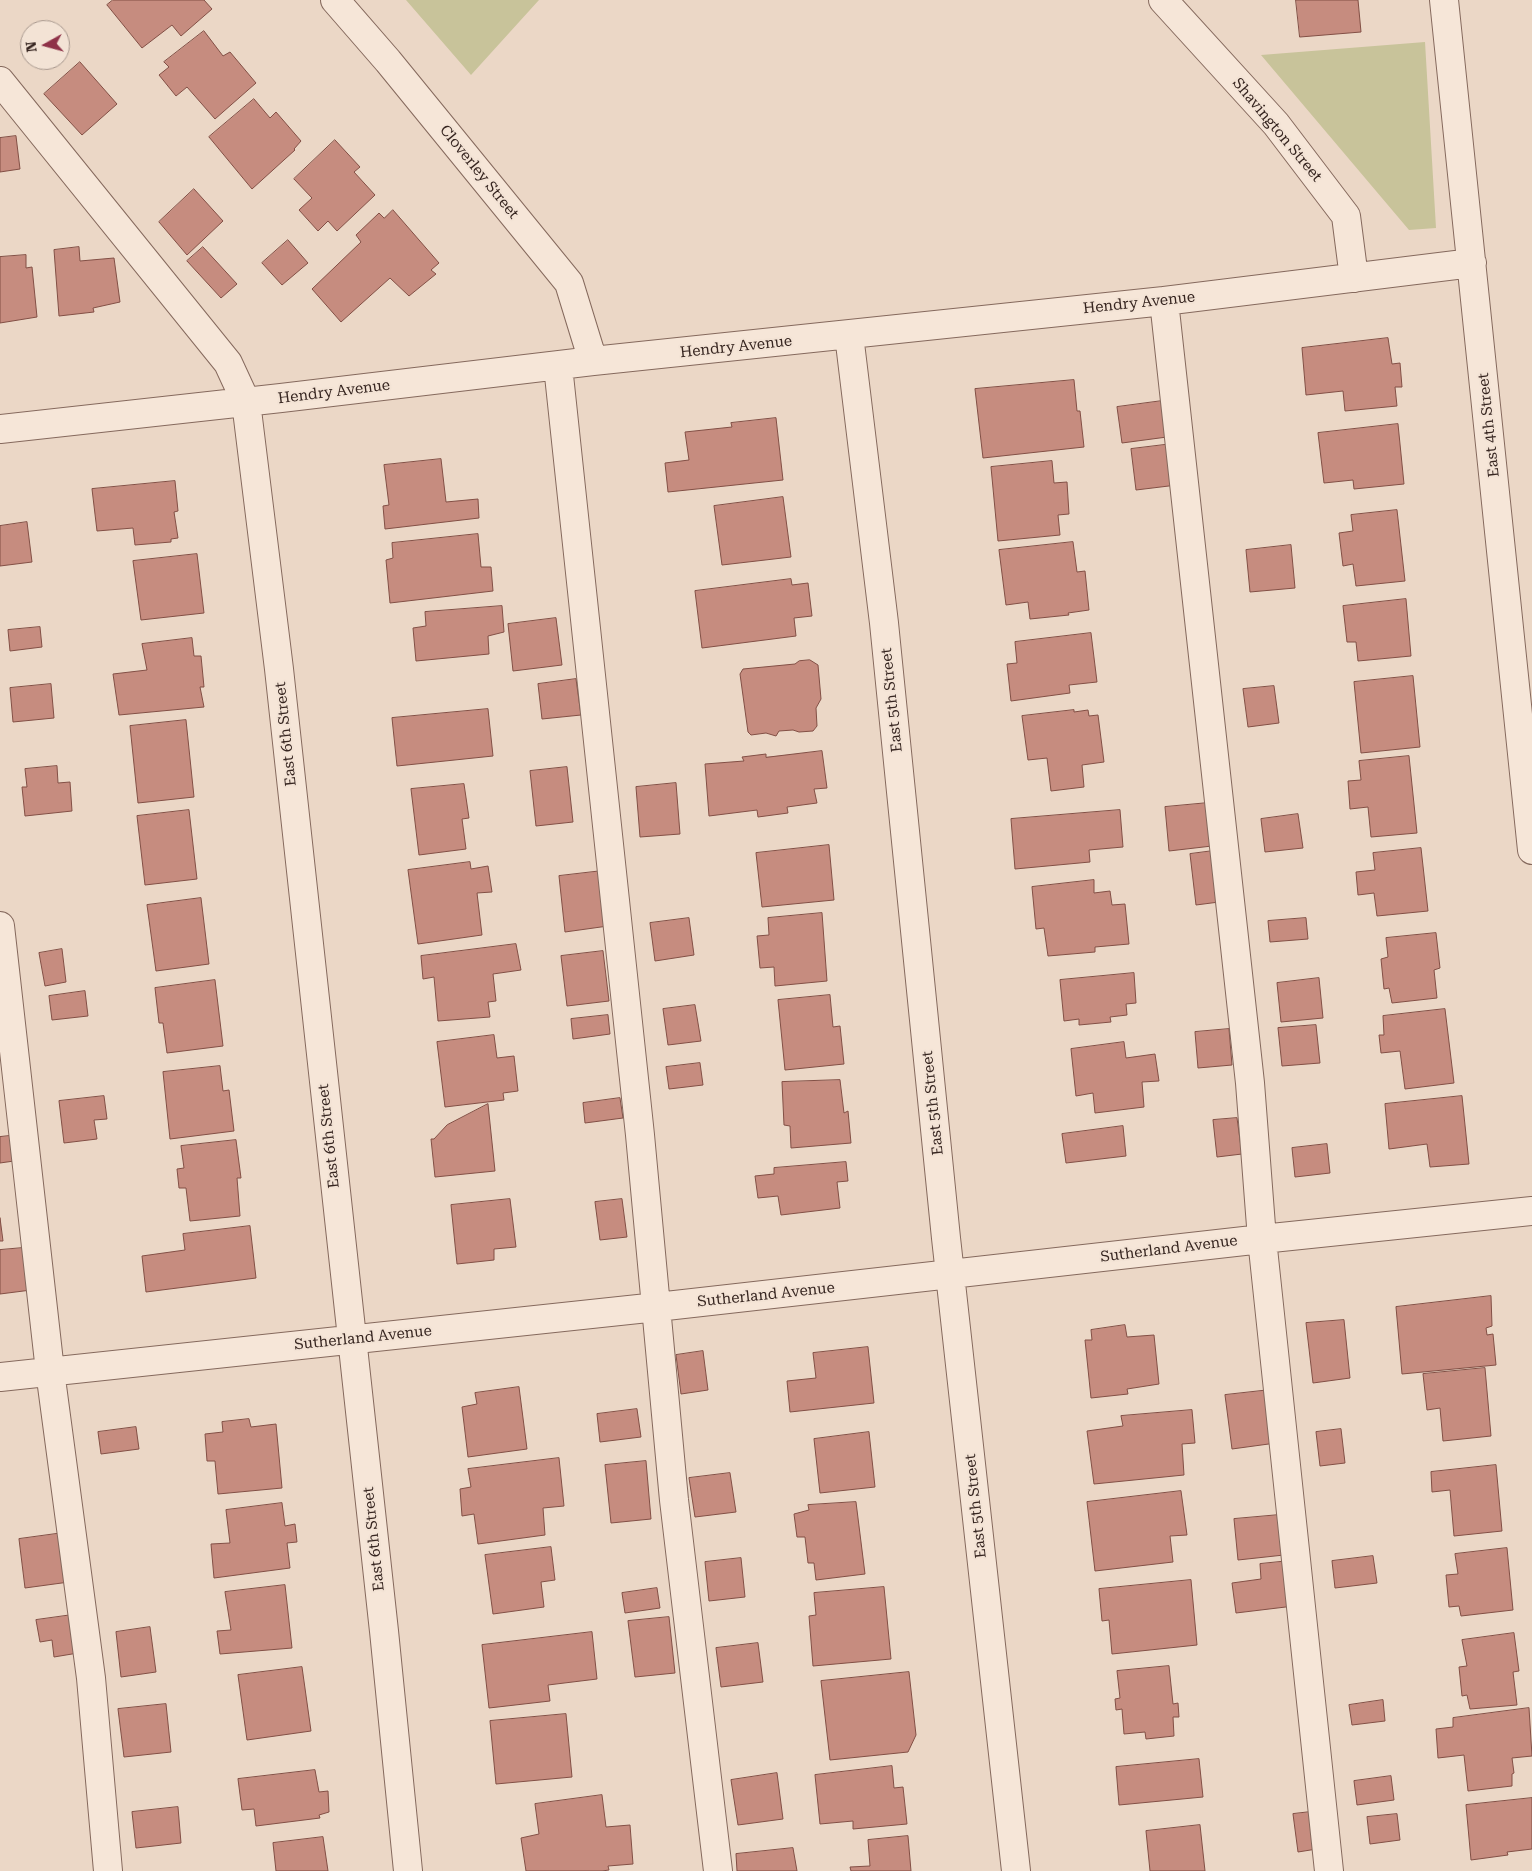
<!DOCTYPE html>
<style>
body{margin:0}
#map{position:relative;width:1532px;height:1871px;overflow:hidden;background:#ebd7c6;font-family:"Roboto Serif",serif}
canvas{display:block}
.north{position:absolute;left:20px;top:20px;width:50px;height:50px;box-sizing:border-box;background:#f3e3d5;border:1px solid #a7978d;border-radius:50%;rotate:263deg;font-size:14px;font-weight:700;line-height:20px;text-align:center;color:#362520}
.north::after{content:'';display:block;margin:auto;width:18px;height:22px;background:#8f3248;clip-path:polygon(50% 0,100% 100%,50% 72%,0 100%)}
</style>
<div id="map">
<canvas width="1532" height="1871"></canvas>
<div class="north">N</div>
</div>
<script>
const c = document.querySelector('canvas').getContext('2d');
c.lineJoin = 'round';
function paint(path, color) {
  c.fillStyle = color;
  c.fill(path, 'evenodd');
}
function strokePath(path, color, width, dash) {
  c.strokeStyle = color;
  c.lineWidth = width;
  c.lineCap = dash ? 'butt' : 'round';
  c.setLineDash(dash || []);
  c.stroke(path);
}
function write(font, color, halo, rows, align = 'center') {
  c.font = font + ' "Roboto Serif",serif';
  c.lineWidth = 4;
  c.setLineDash([]);
  c.textBaseline = 'middle';
  c.strokeStyle = halo;
  c.fillStyle = color;
  for (const [text, x, y, turn = 0] of rows) {
    c.save();
    c.translate(x, y);
    c.rotate((+turn || 0) * Math.PI / 180);
    c.textAlign = isNaN(turn) ? turn : align;
    if (halo) c.strokeText(text, 0, 0);
    c.fillText(text, 0, 0);
    c.restore();
  }
}
paint(new Path2D(`
 M406,0H539L471,75Z
 M1425,42L1436,228L1409,230L1261,55Z`), '#c8c39a');
const building = new Path2D(`
 M113,0H204L212,9L181,36L172,25L142,48L107,5Z
 M1296,0H1358L1361,32L1300,37Z
 M204,31L223,56L230,52L256,83L215,119L187,87L176,96L159,75L169,67L164,62Z
 M80,62L117,104L82,135L44,94Z
 M254,99L270,118L276,112L301,141L294,149L295,150L252,189L209,137Z
 M16,136L20,169L0,172V138Z
 M335,140L360,167L354,172L375,195L337,231L328,221L318,231L299,210L312,198L294,179Z
 M194,189L223,221L187,255L159,222Z
 M393,210L439,263L431,270L436,274L409,296L390,278L341,322L312,289L361,242L356,235L379,213L384,218Z
 M288,240L308,263L282,285L262,263Z
 M79,247L80,261L114,258L120,302L93,308L94,312L59,316L54,250Z
 M203,247L237,284L221,298L187,261Z
 M26,255V268L32,267L37,317L0,323V257Z
 M1388,338L1392,364L1400,363L1402,387H1395L1397,406L1345,411L1343,391L1306,395L1302,348Z
 M1074,380L1077,411H1080L1084,447L983,458L975,389Z
 M1162,401L1167,437L1122,443L1117,407Z
 M776,418L783,480L668,492L665,463L689,460L685,432L732,427L731,423Z
 M1398,424L1404,484L1354,489L1353,480L1324,483L1318,433Z
 M1172,444L1177,485L1136,490L1131,449Z
 M441,459L446,502L478,499L479,518L385,529L383,506L389,505L384,465Z
 M1052,461L1054,483L1067,482L1069,514L1058,515L1060,535L998,541L991,467Z
 M175,481L178,511L174,512L178,538L171,539V542L135,545L133,528L97,531L92,489Z
 M783,497L791,557L722,565L714,506Z
 M1397,510L1405,581L1356,586L1353,564L1343,566L1339,533L1353,531L1351,515Z
 M27,522L32,562L0,566V526Z
 M478,534L481,567H491L493,591L390,603L386,560L393,558L392,543Z
 M1073,542L1077,572L1085,571L1089,610L1068,613L1069,615L1030,619L1028,602L1006,605L999,550Z
 M1291,545L1295,588L1250,592L1246,550Z
 M197,554L204,613L141,620L133,561Z
 M791,579L792,585L808,583L812,616L794,618L796,636L702,648L695,591Z
 M1406,599L1411,656L1358,661L1356,642H1347L1343,606Z
 M502,606L504,632L488,636L489,654L416,661L413,628L426,626L425,612Z
 M556,618L562,665L513,671L508,624Z
 M40,627L42,647L10,651L8,630Z
 M1091,633L1097,682L1069,685L1070,693L1011,701L1007,664L1017,663L1015,642Z
 M192,638L194,656H201L204,687H200L204,707L119,715L113,674L147,670L142,644Z
 M810,660L818,665L821,699L816,708L817,726L813,731L799,732L793,730L779,731L776,736L766,733L751,735L748,732L740,674L743,669L795,664L799,661Z
 M1413,676L1420,747L1361,753L1354,682Z
 M576,679L581,715L542,719L538,684Z
 M51,684L54,718L13,722L10,688Z
 M1274,686L1279,723L1248,727L1243,689Z
 M488,709L493,756L397,766L392,718Z
 M1074,710V712L1088,710L1089,716L1098,715L1104,762L1082,765L1084,787L1051,791L1047,758L1028,760L1022,716Z
 M186,720L194,797L138,803L130,726Z
 M822,751L827,788L814,789L817,803L787,807L788,813L758,817L757,810L709,816L705,764L744,761L742,757L766,754V757Z
 M1409,756L1417,833L1371,837L1368,807L1350,809L1348,781L1361,780L1359,761Z
 M57,766L58,783L70,782L72,811L25,816L22,787H27L25,769Z
 M567,767L573,822L536,826L530,771Z
 M676,783L680,834L640,837L636,787Z
 M464,784L469,818L462,819L466,849L419,855L411,789Z
 M1208,803L1212,846L1169,851L1165,807Z
 M189,810L197,879L145,885L137,816Z
 M1120,810L1123,847L1089,850L1090,862L1015,869L1011,819Z
 M1298,814L1303,848L1265,852L1261,819Z
 M829,845L834,900L762,907L756,853Z
 M1421,848L1428,911L1377,916L1374,893L1358,895L1356,872L1375,870L1373,853Z
 M1213,851L1219,902L1196,905L1190,854Z
 M470,862L471,869L488,866L492,892L477,893L482,935L418,944L408,870Z
 M602,871L608,926L565,932L559,876Z
 M1094,880V893L1110,891L1112,905L1125,904L1129,944L1095,947V952L1048,956L1044,928L1036,929L1032,887Z
 M201,898L209,964L156,971L147,905Z
 M822,913L827,981L775,986L774,967L760,968L757,936L769,935L768,918Z
 M689,918L694,955L655,961L650,923Z
 M1306,918L1308,939L1270,942L1268,921Z
 M1436,933L1440,968L1434,970L1437,998L1392,1003L1389,988L1384,989L1381,959L1388,957L1386,938Z
 M516,944L521,970L493,974L496,1001L488,1002L490,1017L438,1021L434,977L423,979L421,956Z
 M62,949L66,982L45,986L39,953Z
 M603,951L609,1001L567,1006L561,956Z
 M1134,973L1136,1003L1126,1004L1127,1015L1110,1017L1111,1022L1079,1025V1019L1064,1021L1060,980Z
 M1319,978L1323,1018L1281,1022L1277,983Z
 M215,980L223,1046L167,1053L163,1023H159L155,988Z
 M85,991L88,1016L52,1020L49,996Z
 M830,995L833,1027L840,1026L844,1064L785,1070L778,1000Z
 M695,1005L701,1041L668,1045L663,1009Z
 M1445,1009L1454,1083L1405,1089L1400,1051L1381,1053L1379,1035H1384L1383,1016Z
 M608,1015L610,1034L573,1039L571,1019Z
 M1316,1025L1320,1063L1282,1066L1278,1028Z
 M1229,1029L1232,1065L1198,1068L1195,1032Z
 M494,1035L497,1058L514,1056L518,1091L503,1093L504,1100L445,1107L437,1042Z
 M1124,1042L1126,1058L1155,1054L1159,1081L1142,1082L1144,1107L1095,1113L1093,1093L1076,1096L1071,1049Z
 M700,1063L703,1085L669,1089L666,1067Z
 M220,1066L223,1091L229,1090L234,1131L170,1139L163,1072Z
 M840,1080L844,1113L848,1111L851,1143L791,1148L790,1126L784,1125L782,1082Z
 M104,1096L107,1119L94,1120L97,1139L64,1143L59,1101Z
 M1462,1096L1469,1164L1430,1167L1427,1144L1389,1149L1385,1104Z
 M620,1098L623,1118L585,1123L583,1103Z
 M488,1104L495,1171L435,1177L431,1139H434L447,1125Z
 M1237,1118L1242,1154L1217,1157L1213,1120Z
 M1123,1126L1126,1156L1066,1163L1062,1134Z
 M18,1135L21,1160L0,1163V1137Z
 M236,1140L241,1178H237L240,1216L190,1221L186,1188H179L177,1169L184,1168L181,1146Z
 M1327,1144L1330,1173L1295,1177L1292,1148Z
 M846,1162L848,1181L837,1182L840,1208L781,1215L778,1196L758,1198L755,1176L774,1174V1168Z
 M510,1199L516,1247L494,1249V1260L457,1264L451,1205Z
 M622,1199L627,1237L600,1240L595,1202Z
 M0,1218L3,1241H0Z
 M250,1226L256,1278L146,1292L142,1256L185,1250L183,1234Z
 M34,1247L39,1289L0,1294V1250Z
 M1491,1296L1492,1326L1486,1328L1487,1335L1493,1334L1496,1365L1402,1374L1396,1307Z
 M1344,1320L1350,1378L1313,1383L1306,1323Z
 M1125,1325L1127,1337L1154,1335L1159,1384L1127,1389L1128,1394L1091,1398L1085,1340H1092L1091,1330Z
 M868,1347L874,1403L790,1412L787,1381L816,1378L813,1353Z
 M703,1351L708,1390L681,1394L676,1355Z
 M1485,1368L1491,1436L1443,1441L1440,1408L1427,1410L1423,1374Z
 M519,1387L527,1449L468,1457L462,1407L477,1404L475,1393Z
 M1270,1390L1276,1443L1232,1449L1225,1395Z
 M637,1409L641,1437L600,1442L597,1414Z
 M1192,1410L1195,1443L1182,1444L1184,1475L1094,1484L1087,1431L1123,1426L1121,1416Z
 M249,1419L251,1427L276,1424L282,1488L218,1494L215,1461H207L205,1434L223,1432L222,1422Z
 M136,1427L139,1449L101,1454L98,1432Z
 M1341,1429L1345,1463L1320,1466L1316,1432Z
 M869,1432L875,1487L820,1493L814,1439Z
 M559,1458L564,1506L543,1508L545,1535L478,1544L474,1514L462,1516L460,1489L471,1487L468,1469Z
 M646,1461L651,1519L611,1523L605,1465Z
 M1496,1465L1502,1531L1454,1536L1450,1490L1432,1492L1431,1472Z
 M730,1473L736,1512L695,1517L689,1478Z
 M1181,1491L1187,1535L1170,1536L1173,1562L1095,1571L1087,1502Z
 M856,1502L865,1574L816,1580L814,1563H808L805,1537H797L794,1514L809,1510L808,1505Z
 M282,1503L285,1526L295,1524L297,1542L287,1543L290,1568L214,1578L211,1544L230,1543L226,1510Z
 M1279,1515L1284,1555L1238,1560L1234,1519Z
 M63,1533L69,1582L25,1588L19,1539Z
 M551,1547L555,1580L541,1582L544,1607L493,1614L485,1555Z
 M1507,1548L1513,1610L1461,1616L1459,1606L1449,1607L1446,1575L1458,1574L1455,1554Z
 M1373,1556L1377,1583L1335,1588L1332,1561Z
 M741,1558L745,1597L709,1601L705,1562Z
 M1289,1561L1294,1606L1236,1613L1232,1583L1261,1579L1260,1564Z
 M1191,1580L1197,1645L1112,1654L1109,1620L1102,1621L1099,1589Z
 M285,1585L292,1648L220,1654L217,1631L231,1630L225,1592Z
 M884,1587L891,1659L813,1666L809,1616L816,1615L814,1593Z
 M657,1588L660,1608L625,1613L622,1593Z
 M72,1615L78,1653L54,1657L52,1640L40,1642L36,1620Z
 M669,1617L675,1673L635,1677L628,1621Z
 M150,1627L156,1672L121,1677L116,1632Z
 M592,1632L597,1679L548,1685L550,1701L489,1708L482,1645Z
 M1514,1633L1519,1671L1513,1672L1517,1705L1470,1709L1467,1695L1462,1696L1459,1667L1467,1666L1462,1640Z
 M758,1643L763,1682L721,1687L716,1648Z
 M1169,1666L1173,1704L1178,1703L1179,1717H1173L1174,1736L1146,1739L1145,1732L1124,1734L1122,1709L1116,1710L1115,1699L1120,1698L1117,1671Z
 M302,1667L311,1731L247,1740L238,1675Z
 M909,1672L916,1735L908,1752L830,1760L821,1681Z
 M1383,1700L1385,1721L1352,1725L1349,1705Z
 M166,1704L171,1752L124,1757L118,1709Z
 M1529,1708L1532,1756L1512,1758L1514,1773L1512,1774V1786L1468,1791L1464,1755L1438,1758L1436,1729L1453,1727V1718Z
 M566,1714L572,1777L496,1784L490,1721Z
 M1199,1759L1203,1797L1119,1805L1116,1767Z
 M892,1766L894,1788L903,1787L907,1824L853,1829V1821L820,1824L815,1775Z
 M315,1770L319,1792L328,1791L329,1812L319,1815L320,1818L256,1826L254,1809L242,1810L238,1779Z
 M777,1773L783,1819L738,1825L731,1780Z
 M1391,1776L1394,1800L1357,1805L1354,1781Z
 M602,1795L606,1827L630,1825L633,1864L608,1866L609,1870L602,1871H526L521,1838L539,1834L535,1804Z
 M1532,1798V1849L1507,1852L1508,1855L1471,1860L1466,1805Z
 M178,1807L181,1843L136,1848L132,1812Z
 M1319,1811L1323,1848L1298,1852L1293,1814Z
 M1397,1814L1400,1840L1370,1844L1367,1817Z
 M1200,1825L1205,1871H1150L1146,1831Z
 M908,1836L911,1871H851L850,1867L870,1866L868,1840Z
 M323,1837L328,1871H276L273,1843Z
 M793,1848L797,1871H737L736,1854Z`);
paint(building, '#c68c7f');
strokePath(building, '#824f45', 1);
const minor = new Path2D(`
 M335,0L388,61L569,283L593,361
 M1163,0L1276,124L1346,216L1354,278
 M1444,0L1532,850
 M0,81L228,363L246,402L279,669L384,1631L408,1871
 M1164,301L1250,1083L1262,1239L1329,1871
 M849,335L884,623L946,1238L1016,1871
 M558,366L640,1135L674,1500L718,1871
 M0,429L281,398L593,361L1164,301L1472,263
 M0,926L50,1371L91,1678L108,1871
 M0,1377L657,1307L1262,1239L1532,1211`);
strokePath(minor, '#85695d', 30);
strokePath(minor, '#f6e6d8', 28);
write('15px', '#362520', '#f3e3d5', [
 ["Shavington Street",1277,130,50],
 ["Cloverley Street",479,172,51],
 ["Hendry Avenue",1139,303,-6],
 ["Hendry Avenue",736,347,-6],
 ["Hendry Avenue",334,392,-7],
 ["East 4th Street",1489,425,-96],
 ["East 5th Street",892,700,-96],
 ["East 6th Street",286,734,-96],
 ["East 5th Street",933,1103,-96],
 ["East 6th Street",329,1136,-96],
 ["Sutherland Avenue",1169,1249,-7],
 ["Sutherland Avenue",766,1295,-6],
 ["Sutherland Avenue",363,1338,-6],
 ["East 5th Street",976,1506,-96],
 ["East 6th Street",374,1539,-96]
]);
</script>
